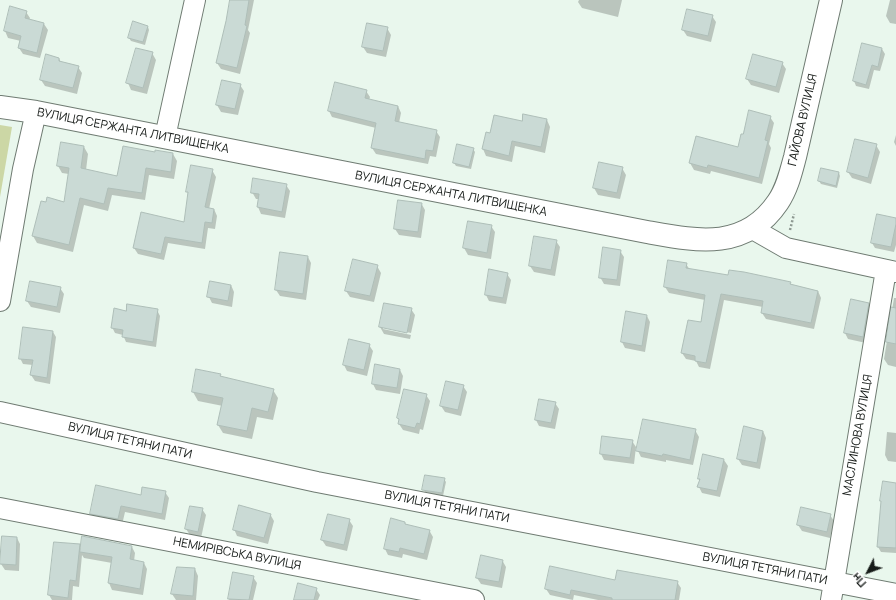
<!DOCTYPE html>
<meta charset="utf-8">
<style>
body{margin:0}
#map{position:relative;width:896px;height:600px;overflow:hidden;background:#e9f7ed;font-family:Manrope,sans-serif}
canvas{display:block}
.north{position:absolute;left:848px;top:552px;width:40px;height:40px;-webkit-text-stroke:3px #fff;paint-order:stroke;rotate:228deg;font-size:11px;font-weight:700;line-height:16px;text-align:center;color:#161b18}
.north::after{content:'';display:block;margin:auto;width:14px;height:18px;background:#161b18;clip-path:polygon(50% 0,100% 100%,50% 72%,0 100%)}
</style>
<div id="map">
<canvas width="896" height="600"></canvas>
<div class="north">Пн</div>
</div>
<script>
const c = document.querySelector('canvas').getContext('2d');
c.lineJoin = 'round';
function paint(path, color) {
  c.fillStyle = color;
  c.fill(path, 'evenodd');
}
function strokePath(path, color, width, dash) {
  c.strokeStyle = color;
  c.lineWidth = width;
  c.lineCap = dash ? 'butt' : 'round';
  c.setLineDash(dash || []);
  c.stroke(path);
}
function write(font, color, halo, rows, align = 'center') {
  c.font = font + ' Manrope,sans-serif';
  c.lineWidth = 4;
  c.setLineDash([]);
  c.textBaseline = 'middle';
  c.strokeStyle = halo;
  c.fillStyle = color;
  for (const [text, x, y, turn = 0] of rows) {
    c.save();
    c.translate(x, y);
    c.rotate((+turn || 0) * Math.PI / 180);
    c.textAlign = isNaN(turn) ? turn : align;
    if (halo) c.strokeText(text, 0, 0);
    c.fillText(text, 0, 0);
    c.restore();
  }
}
paint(new Path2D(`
 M0,125L12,127L0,197Z`), '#ccd7a5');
paint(new Path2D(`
 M231,0H254L248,30L250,33L240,74L221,69L217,63Z
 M579,0H622L618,17L582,8L578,2Z
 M890,0H896V24L890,23L886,16Z
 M10,8L26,12L30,18L29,20L44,24L48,30L40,58L23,54L19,48L21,41L8,38L5,31Z
 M712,16L716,22L711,42L687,36L683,30Z
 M148,27L149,30L145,45L131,41L129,38Z
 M387,28L391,35L386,57L367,53L363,47Z
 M863,44L882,49L885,54L880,71L874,70L869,89L856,86L854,81Z
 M152,53L156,60L147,94L131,90L128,83Z
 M59,58L61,63L78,67L82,73L77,94L45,86L41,80Z
 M782,63L786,69L779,93L751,85L747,79Z
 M240,85L244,91L238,115L221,112L217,105Z
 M366,91L370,97L369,100L398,106L401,113L399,123L436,131L440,137L436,157L430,156L428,164L376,154L372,148L376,128L332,117L329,111Z
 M770,117L774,123L769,144L771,148L762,184L711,171L710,174L694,170L690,163L738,148Z
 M547,120L550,127L545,153L515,146L512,162L486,156L483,149L486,133L491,134L523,122Z
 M896,135V146L894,142Z
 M876,145L880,152L871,184L852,178L848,172Z
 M84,147L88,154L86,170L117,178L155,154H173L177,161L174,179L149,175L145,200L112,195L108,211L84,205L73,252L37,243L33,236L65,203L69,174L62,173L58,166Z
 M473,149L475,152L471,169L456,166L454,163Z
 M622,168L626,175L620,199L598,195L594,188Z
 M822,169L839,173L840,176L837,188L821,184L819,181Z
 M212,170L216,177L209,209H214L217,216L215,229L208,228L205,249L168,243L164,260L138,254L134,248L185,223L189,195L187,191Z
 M286,185L290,191L285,218L261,214L258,207L259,199H256L252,192Z
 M421,203L425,210L421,238L399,235L395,229Z
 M896,219V245L894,252L875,248L872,243Z
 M491,226L495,232L491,259L468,255L464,248Z
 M556,241L560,247L555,276L534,272L530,266Z
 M620,251L624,257L620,286L604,284L600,277Z
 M308,257L311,263L306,300L280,296L276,290Z
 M686,264L690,270L729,276L790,283L792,285L818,291L821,298L814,329L766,319L762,313L763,307L724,300L710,369L699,367L696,361L686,359L682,353L701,323L705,300L669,293L665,287Z
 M377,266L381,273L374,302L350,297L346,291Z
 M507,274L511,280L506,304L489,301L486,295Z
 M231,285L234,292L232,307L212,303L209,297Z
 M60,288L64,294L60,313L31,307L27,301Z
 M894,298H896V367L888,365L884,359Z
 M868,303L872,310L866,343L848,339L845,333Z
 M384,304L411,309L415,315L411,333L383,327V329L411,335L410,339L384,334L380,327Z
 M157,310L160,316L156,347L126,342L123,335L115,333L112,327L127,312Z
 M647,316L650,322L645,352L625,348L622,342Z
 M53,332L56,337L50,384L35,381L31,375L33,365L23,364L20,358Z
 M369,345L373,351L367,376L347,371L344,365Z
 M400,370L403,376L400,394L376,390L373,384Z
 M220,375L222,378L273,390L278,398L273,420L257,417L252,439L223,433L218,425L223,406L198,401L193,392Z
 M463,386L467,392L461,416L445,412L441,406Z
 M426,395L430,401L423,430L420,429L419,434L403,430L399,424L400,421L398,418Z
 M555,403L559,409L555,429L539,426L536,420Z
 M695,430L699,437L693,465L666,460V462L641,457L638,451Z
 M763,431L766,438L760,469L742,465L738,459Z
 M887,432L896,433V462L888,461L885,455Z
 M632,441L636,447L634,464L604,460L601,454Z
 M724,460L728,466L720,497L702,493L699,487L700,481L699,479Z
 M444,479L446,482L443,496L425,492L423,489Z
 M896,484V553L881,552L878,547Z
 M165,492L169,498L165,520L125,512L122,525L95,520L91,514L142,496Z
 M202,509L206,515L201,538L190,535L186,529Z
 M270,514L274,521L268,544L237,536L234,529Z
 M830,515L834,521L830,538L802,531L798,525Z
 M349,520L353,526L347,551L326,546L322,540Z
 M405,523L406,525L429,530L433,537L427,560L403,554L402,558L388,555L385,549Z
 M3,537L17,538L20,544L19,571L5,570L1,564Z
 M55,543L79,545L81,549L132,547L135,553L134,561L144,563L147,569L143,595L112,590L109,583L112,563L84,558L82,555L79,587L73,586L72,600H52L49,595Z
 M502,560L506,567L502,588L481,584L477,578Z
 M195,569L198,576L196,600H176L172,594Z
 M234,573L253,577L257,583L253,600H229Z
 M616,581L677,582L681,588L679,600H598L574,595L573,600L550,595L546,589Z
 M316,589L320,595L318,600H295Z`), '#0003');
const building = new Path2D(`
 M230,0H249L245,25L247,26L237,68L216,63L226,21Z
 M10,6L27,11L25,18L44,23L37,53L18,48L21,36L4,31Z
 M687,9L713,15L708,36L682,30Z
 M133,21L148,26L143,42L128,38Z
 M367,23L388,27L383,51L362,47Z
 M862,43L882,48L878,67L872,65L866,85L853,81Z
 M136,48L153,52L143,88L126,83Z
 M46,54L59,58V61L79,66L73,88L40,80Z
 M753,54L783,62L776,87L746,79Z
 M222,80L241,84L235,109L216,105Z
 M335,82L367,90L365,98L398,106L395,121L437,130L433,151L426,150L425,159L371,148L376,123L328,111Z
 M749,110L771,116L765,140L768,141L759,178L708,165L707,168L689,163L696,136L738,147L741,134H743Z
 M523,114L547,119L541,147L512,141L509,156L482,149L486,132L490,133L494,115L522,121Z
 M855,139L877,144L868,178L847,172Z
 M61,142L84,146L81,168L117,176L123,146L155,152V150L173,153L171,172L146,168L142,193L108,188L104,204L80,198L69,245L32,236L41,201L46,202L47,197L64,202L69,168L57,166Z
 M457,144L474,148L469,167L453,163Z
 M599,162L623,167L617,193L593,188Z
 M191,165L213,169L205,207L214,209L212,223L205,222L202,243L165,237L161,254L133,248L141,212L184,222L188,192H186Z
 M821,168L839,172L836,186L818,181Z
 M253,178L287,184L282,212L257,207L259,194L251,193Z
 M398,200L422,203L418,232L394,229Z
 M877,214L896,218V224L891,247L871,243Z
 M468,221L492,225L487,253L463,248Z
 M534,236L557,240L551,270L529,266Z
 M603,247L621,250L617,280L599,278Z
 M280,252L308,256L303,294L275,290Z
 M353,259L378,265L370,296L345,291Z
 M668,260L687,263L686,268L728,275L729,270L744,272L791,282L790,284L818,291L811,323L761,313L763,301L721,294L706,363L695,361V356L681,353L688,320L701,322L705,295L664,287Z
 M489,269L508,273L503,298L485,295Z
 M30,281L61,287L57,307L26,301Z
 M210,281L231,285L228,301L207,297Z
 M851,299L869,303L863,337L844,333Z
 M384,303L412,308L407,333L379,327Z
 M127,304L158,309L153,342L122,337L123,330L111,328L114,308L126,311Z
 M891,307L896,308V344L886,342Z
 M626,311L647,315L642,346L621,342Z
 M23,327L53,331L47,378L30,375L33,360L19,359Z
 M349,339L370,344L364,370L343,365Z
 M375,364L400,369L397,388L372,384Z
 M196,369L221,374L220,376L274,389L268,412L252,408L247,431L217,425L223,398L192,392Z
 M446,381L464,385L458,410L440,406Z
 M404,389L427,394L420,424L417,423L415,428L398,424L399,419L397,418Z
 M539,399L556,402L551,423L535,420Z
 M643,419L696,429L690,460L663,454L662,456L636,451Z
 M744,426L763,431L757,463L737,459Z
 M602,436L633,440L630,458L600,454Z
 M703,454L724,459L717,491L697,487L700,479H698Z
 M425,475L445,478L442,493L422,490Z
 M883,481L896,483V548L877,547L881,501H880Z
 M96,485L141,495L142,487L166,491L162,514L121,506L118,519L90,514Z
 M239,505L271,514L264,538L233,530Z
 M190,506L203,508L198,532L185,529Z
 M801,507L831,514L827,532L797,525Z
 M328,514L350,519L344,545L321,540Z
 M391,518L405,522V524L430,530L424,554L400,548L399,552L384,549Z
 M2,536L17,537L16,565L0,564Z
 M82,536L132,546L130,559L144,562L140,589L108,583L112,557L80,552Z
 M54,542L80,544L76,581L70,580L68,598L48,595Z
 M481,555L503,560L499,582L476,578Z
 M550,566L615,580L617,570L678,581L675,600H612V598L571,590L570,595L545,589Z
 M177,567L195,568L193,596L171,594Z
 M233,572L254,576L249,600L228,599Z
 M298,583L317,588L314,600H294Z`);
paint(building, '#cadad5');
strokePath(building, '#aebeb8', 1);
const minor = new Path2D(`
 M165,137L195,0
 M751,228L786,248L896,272
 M0,301L23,169L36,112
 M0,412L317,482L896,594
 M0,508L474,600
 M831,600L886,270`);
const secondary = new Path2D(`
 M0,107L36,112L647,232C697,241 745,251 778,202C787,189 791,172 795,157L831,0`);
strokePath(minor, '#6f7b72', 22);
strokePath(secondary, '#6f7b72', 24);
strokePath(new Path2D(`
 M790,230L794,214`), '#8d9891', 2.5, [2, 2]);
strokePath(minor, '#fff', 20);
strokePath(secondary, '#fff', 22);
write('12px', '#161b18', '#fff', [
 ["ГАЙОВА ВУЛИЦЯ",803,120,-77],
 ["ВУЛИЦЯ СЕРЖАНТА ЛИТВИЩЕНКА",133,131,11],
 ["ВУЛИЦЯ СЕРЖАНТА ЛИТВИЩЕНКА",451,194,11],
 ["МАСЛИНОВА ВУЛИЦЯ",858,435,-80],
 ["ВУЛИЦЯ ТЕТЯНИ ПАТИ",130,441,13],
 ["ВУЛИЦЯ ТЕТЯНИ ПАТИ",447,507,11],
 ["НЕМИРІВСЬКА ВУЛИЦЯ",237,554,11],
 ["ВУЛИЦЯ ТЕТЯНИ ПАТИ",765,569,11]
]);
</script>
